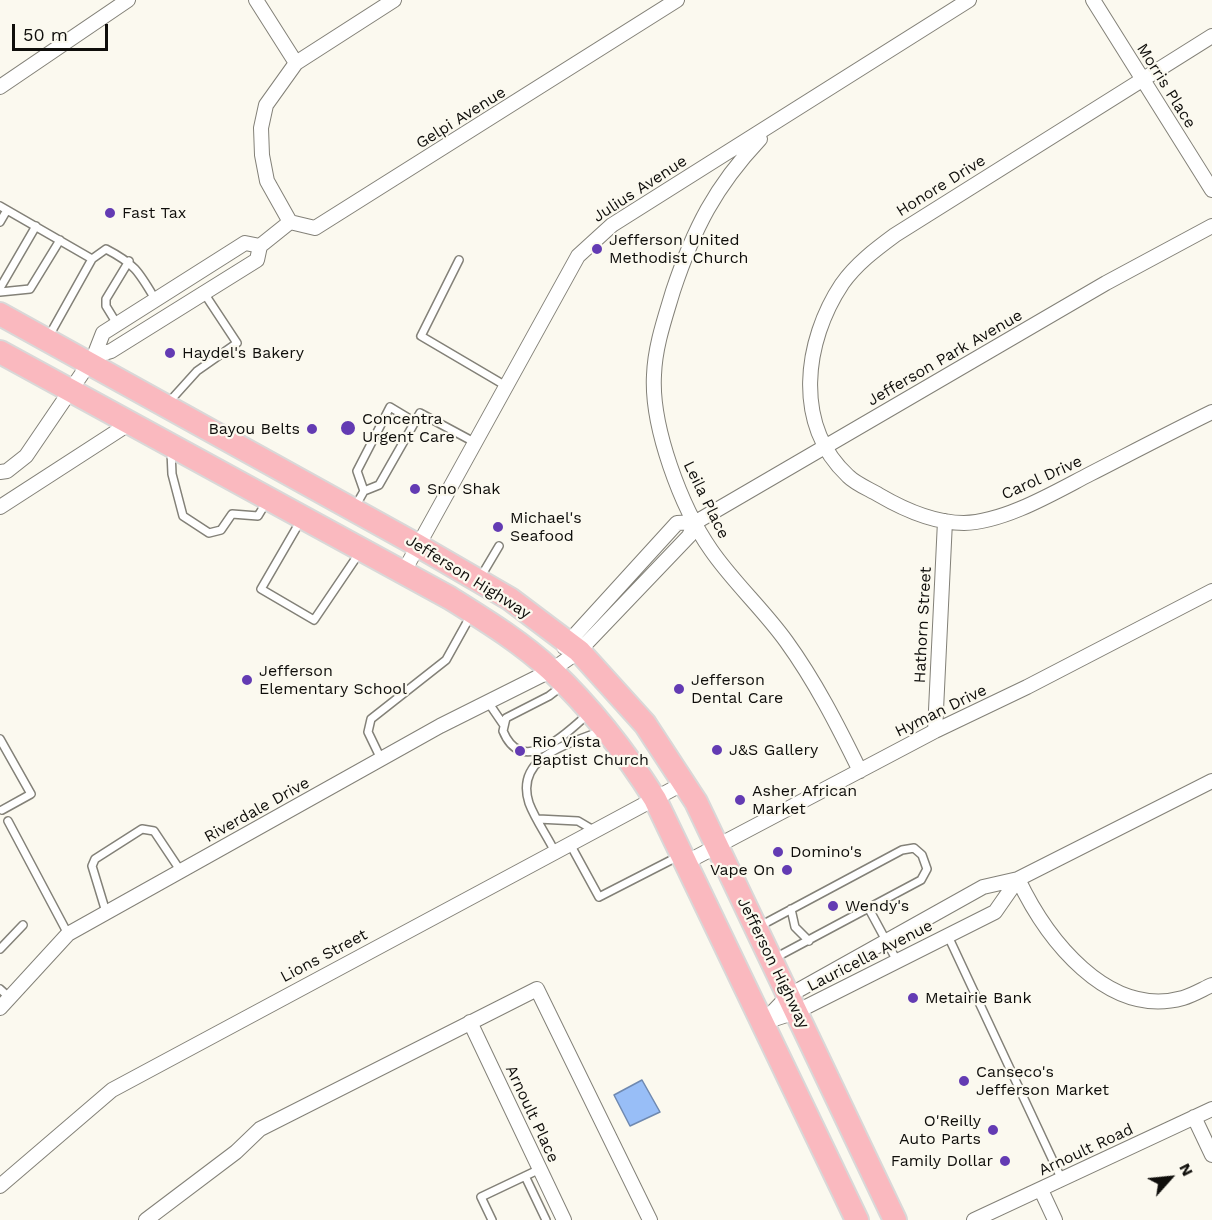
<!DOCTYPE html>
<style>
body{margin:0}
#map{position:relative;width:1212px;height:1220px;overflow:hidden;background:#fbf9ef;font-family:"Work Sans",sans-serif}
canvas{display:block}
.north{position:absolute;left:1140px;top:1148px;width:60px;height:60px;-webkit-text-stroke:4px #fbf9ef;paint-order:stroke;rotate:63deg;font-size:16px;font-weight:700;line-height:24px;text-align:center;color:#0f0e0b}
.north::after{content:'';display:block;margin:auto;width:21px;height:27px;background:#0f0e0b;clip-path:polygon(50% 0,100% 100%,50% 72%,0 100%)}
.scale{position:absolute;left:12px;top:24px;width:96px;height:27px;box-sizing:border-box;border:3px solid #0f0e0b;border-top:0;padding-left:8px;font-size:18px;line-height:21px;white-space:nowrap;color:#0f0e0b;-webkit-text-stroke:4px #fbf9ef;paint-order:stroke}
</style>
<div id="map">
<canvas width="1212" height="1220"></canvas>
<div class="north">N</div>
<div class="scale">50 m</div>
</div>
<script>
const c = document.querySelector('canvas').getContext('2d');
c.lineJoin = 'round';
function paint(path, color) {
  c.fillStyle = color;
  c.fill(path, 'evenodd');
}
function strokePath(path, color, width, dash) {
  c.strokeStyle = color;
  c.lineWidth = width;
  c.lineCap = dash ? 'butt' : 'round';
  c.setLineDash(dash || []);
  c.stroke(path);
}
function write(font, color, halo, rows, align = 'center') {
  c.font = font + ' "Work Sans",sans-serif';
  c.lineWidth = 4.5;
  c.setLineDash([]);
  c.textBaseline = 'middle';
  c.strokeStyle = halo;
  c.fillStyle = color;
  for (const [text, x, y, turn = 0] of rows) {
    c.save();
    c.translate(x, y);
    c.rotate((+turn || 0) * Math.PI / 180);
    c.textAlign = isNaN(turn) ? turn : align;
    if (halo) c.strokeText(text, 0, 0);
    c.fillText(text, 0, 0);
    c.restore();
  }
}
const water = new Path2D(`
 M642,1080L660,1112L630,1126L614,1095Z`);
paint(water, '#98bef7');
strokePath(water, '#6f89b0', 1.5);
const service = new Path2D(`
 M0,206L92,259
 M0,222L7,210
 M459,260L421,336L506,386
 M0,288L36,226
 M0,292L30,289L60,240
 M117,324L106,306V299L129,261
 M49,336L92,259L106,249C135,264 139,272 155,299
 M169,402L197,371L237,343L204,293
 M171,451L172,474L183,516L209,533L221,530L232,514L258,516L267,501
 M364,491L357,471L390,407L415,422
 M355,507L364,491L379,485L420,413L474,442
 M301,520L261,589L314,620L360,552
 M480,578L499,546
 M562,686L549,696L506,718L503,731C522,777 565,735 588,714
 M488,702L503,724
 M0,739L31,794L2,810
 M381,759L368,732L371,719L446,660L471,615
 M538,819L578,821L595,831
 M8,821L68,934
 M570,844L599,897L679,856
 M555,852C547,836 535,819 529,803C514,756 570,744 601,731
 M791,909L795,927L809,941
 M869,909L897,961
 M106,912L92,866L95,859L142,829L154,831L180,870
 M760,926L902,850L914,848L922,855L927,869L921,880L773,959
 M948,936L1062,1180
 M0,949L23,925
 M0,989L10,998
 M525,1176L546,1220
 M492,1220L481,1197L540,1169`);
const minor = new Path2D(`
 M256,0L296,63
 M1093,0L1212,190
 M1212,36L895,235C876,249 856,264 842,284C804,341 793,425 848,476C856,484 869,489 879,495C903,509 935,523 964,523C1005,522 1055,492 1090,474C1131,453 1171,432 1212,412
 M0,87L128,0
 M760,139C715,187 694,228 673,291C665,318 655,346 654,375C651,427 681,507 711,550C733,582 763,609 786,641C815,681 838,726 860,771
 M290,222L267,181L262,155L261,128L266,105L296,63L394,0
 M260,246L290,222L315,228L677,0
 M0,472L7,471L26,456L94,356L103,333L245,243L260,246L257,260L111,351L94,356
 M0,507L130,423
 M403,573L578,256L612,225L969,0
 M564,647L677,523L696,522L1106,283L1212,226
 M935,731L945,521
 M685,863L935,731L1027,687L1212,591
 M1018,879C1046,938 1107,1019 1183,998C1193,995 1203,989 1212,985
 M0,1008L68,934L440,726L552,670L579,651L689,536L696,522
 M470,1022L564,1220
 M765,1022L796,1012L995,912L1018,879
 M762,1023L788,996L983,887L1018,879L1212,781
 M1194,1117L1212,1155
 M0,1186L112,1090L684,783
 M1041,1190L1055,1220
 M146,1220L236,1152L260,1129L537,989L650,1220
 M974,1220L1212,1109`);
const primary = new Path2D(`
 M0,314L417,545L510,599L579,651L645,724L696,802L895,1220
 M0,352L450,598C485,620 521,642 551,670C591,708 626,753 655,799L857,1220`);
strokePath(service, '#838178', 10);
strokePath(minor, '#838178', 16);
strokePath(primary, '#d9d8d8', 26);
strokePath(service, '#fff', 7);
strokePath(minor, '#fff', 14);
strokePath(primary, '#fab9bf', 22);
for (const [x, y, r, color] of [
 [110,213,6,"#633bb3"],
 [597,249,6,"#633bb3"],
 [170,353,6,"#633bb3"],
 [348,428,8,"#633bb3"],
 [312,429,6,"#633bb3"],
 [415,489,6,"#633bb3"],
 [498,527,6,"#633bb3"],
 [247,680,6,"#633bb3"],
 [679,689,6,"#633bb3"],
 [717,750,6,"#633bb3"],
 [520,751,6,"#633bb3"],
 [740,800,6,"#633bb3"],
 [778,852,6,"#633bb3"],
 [787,870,6,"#633bb3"],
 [833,906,6,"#633bb3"],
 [913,998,6,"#633bb3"],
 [964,1081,6,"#633bb3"],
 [993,1130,6,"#633bb3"],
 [1005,1161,6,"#633bb3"]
]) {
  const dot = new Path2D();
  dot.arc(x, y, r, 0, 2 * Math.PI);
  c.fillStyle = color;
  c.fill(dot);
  strokePath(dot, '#fbf9ef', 2);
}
write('16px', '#0f0e0b', '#fbf9ef', [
 ["Morris Place",1166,86,58],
 ["Gelpi Avenue",461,118,-32],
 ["Honore Drive",941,186,-32],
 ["Julius Avenue",640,189,-33],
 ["Jefferson Park Avenue",945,358,-30],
 ["Carol Drive",1042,478,-24],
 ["Leila Place",706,500,64],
 ["Jefferson Highway",468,577,32],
 ["Hathorn Street",923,625,-87],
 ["Hyman Drive",941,711,-26],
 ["Riverdale Drive",257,810,-29],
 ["Lions Street",324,956,-28],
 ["Lauricella Avenue",870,956,-27],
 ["Jefferson Highway",773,963,64],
 ["Arnoult Place",532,1114,65],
 ["Arnoult Road",1086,1150,-25]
]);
write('16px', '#0f0e0b', '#fbf9ef', [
 ["Fast Tax",122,213],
 ["Jefferson United",609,240],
 ["Methodist Church",609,258],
 ["Haydel's Bakery",182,353],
 ["Concentra",362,419],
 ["Urgent Care",362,437],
 ["Bayou Belts",300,429,"right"],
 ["Sno Shak",427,489],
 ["Michael's",510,518],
 ["Seafood",510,536],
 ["Jefferson",259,671],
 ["Elementary School",259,689],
 ["Jefferson",691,680],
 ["Dental Care",691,698],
 ["Rio Vista",532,742],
 ["Baptist Church",532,760],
 ["J&S Gallery",729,750],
 ["Asher African",752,791],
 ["Market",752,809],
 ["Domino's",790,852],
 ["Vape On",775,870,"right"],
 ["Wendy's",845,906],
 ["Metairie Bank",925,998],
 ["Canseco's",976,1072],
 ["Jefferson Market",976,1090],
 ["O'Reilly",981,1121,"right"],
 ["Auto Parts",981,1139,"right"],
 ["Family Dollar",993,1161,"right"]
], 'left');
</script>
